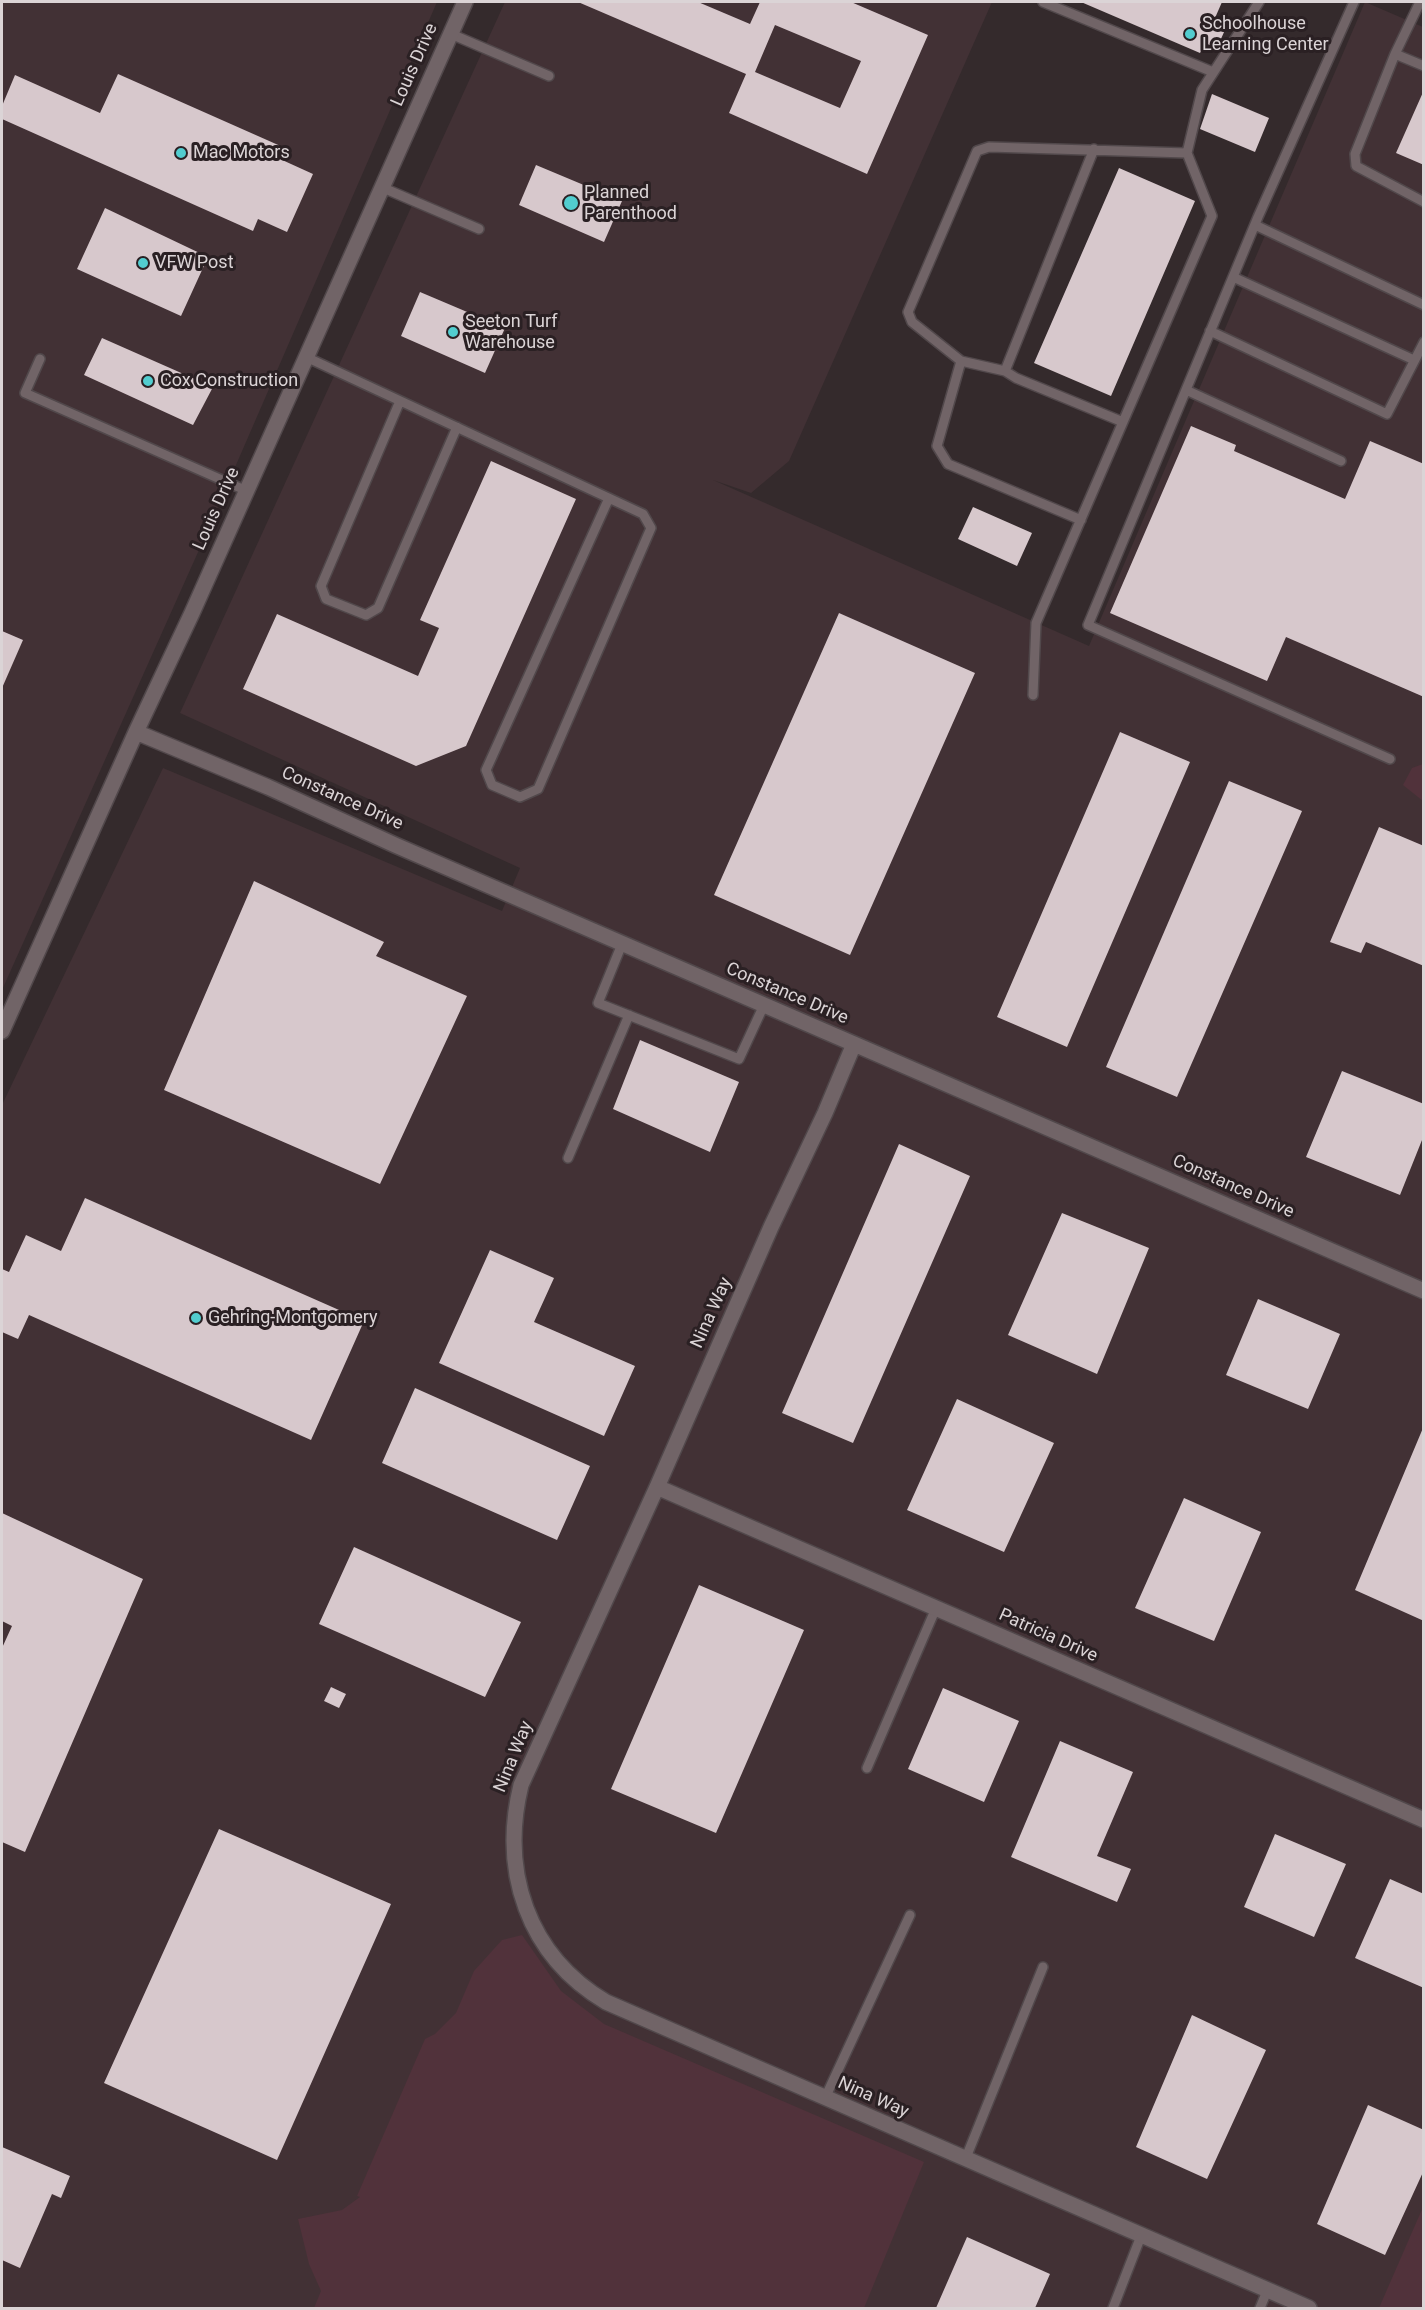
<!DOCTYPE html>
<style>
body{margin:0}
#map{position:relative;width:1425px;height:2310px;overflow:hidden;background:#342a2c;font-family:Roboto,sans-serif}
canvas{display:block}
.frame{position:absolute;inset:0;border:3px solid #dbd4d6;pointer-events:none}
</style>
<div id="map">
<canvas width="1425" height="2310"></canvas>
<div class="frame"></div>
</div>
<script>
const c = document.querySelector('canvas').getContext('2d');
c.lineJoin = 'round';
function paint(path, color) {
  c.fillStyle = color;
  c.fill(path, 'evenodd');
}
function strokePath(path, color, width, dash) {
  c.strokeStyle = color;
  c.lineWidth = width;
  c.lineCap = dash ? 'butt' : 'round';
  c.setLineDash(dash || []);
  c.stroke(path);
}
function write(font, color, halo, rows, align = 'center') {
  c.font = font + ' Roboto,sans-serif';
  c.lineWidth = 6;
  c.setLineDash([]);
  c.textBaseline = 'middle';
  c.strokeStyle = halo;
  c.fillStyle = color;
  for (const [text, x, y, turn = 0] of rows) {
    c.save();
    c.translate(x, y);
    c.rotate((+turn || 0) * Math.PI / 180);
    c.textAlign = isNaN(turn) ? turn : align;
    if (halo) c.strokeText(text, 0, 0);
    c.fillText(text, 0, 0);
    c.restore();
  }
}
paint(new Path2D(`
 M2,2H437L203,541L2,990Z
 M505,2H992L789,461L751,493L713,480L1089,646L1365,2L1423,27V2308H2V1105L163,768L502,911L520,868L180,713Z`), '#423135');
paint(new Path2D(`
 M1423,764H1424L1423,801L1403,785L1412,768Z
 M522,1935L561,1991L604,2024L924,2162L864,2308H314L321,2291L309,2264L298,2219L342,2210L360,2197L357,2196L425,2039L435,2034L456,2013L474,1971L502,1940Z
 M1423,2207V2308H1379Z`), '#51323b');
paint(new Path2D(`
 M578,2H698L750,24L760,2H851L928,35L867,174L729,113L746,74ZM775,25L861,61L840,108L755,72Z
 M1081,2H1222L1215,18L1228,23L1217,48L1205,43L1200,53Z
 M118,74L285,148L280,159L313,174L287,232L258,219L253,231L2,119V106L15,75L100,113Z
 M1424,90V165L1396,153Z
 M1212,94L1269,118L1255,152L1200,129Z
 M536,165L622,201L604,242L519,205Z
 M1119,168L1195,201L1111,396L1034,363Z
 M105,208L208,257L181,316L77,269Z
 M420,292L505,328L485,373L401,336Z
 M102,338L213,387L193,425L84,375Z
 M1191,426L1236,445L1234,451L1345,499L1370,441L1424,464V697L1286,637L1267,681L1110,613Z
 M491,461L576,499L466,746L416,766L243,689L277,614L418,676L439,628L420,620Z
 M973,507L1032,533L1017,566L958,539Z
 M839,613L975,673L850,955L714,895Z
 M2,631L23,640L2,688Z
 M1120,732L1190,762L1067,1047L997,1017Z
 M1229,781L1302,811L1177,1097L1106,1067Z
 M1379,827L1424,846V966L1366,942L1361,953L1330,942Z
 M254,881L384,942L376,956L467,996L380,1184L164,1090Z
 M640,1040L739,1082L710,1152L613,1109Z
 M1342,1071L1424,1104V1135L1400,1195L1306,1157Z
 M899,1144L970,1176L853,1443L782,1413Z
 M85,1198L364,1321L311,1440L29,1315L18,1339L2,1332V1269L9,1272L26,1235L61,1251Z
 M1062,1213L1149,1248L1097,1374L1008,1335Z
 M490,1250L554,1278L534,1322L635,1366L604,1436L439,1363Z
 M1258,1299L1340,1334L1308,1409L1226,1375Z
 M415,1388L590,1466L557,1540L382,1463Z
 M957,1399L1054,1443L1004,1552L907,1510Z
 M1423,1428H1424V1621L1355,1590Z
 M1184,1498L1261,1532L1214,1641L1135,1608Z
 M2,1513L143,1579L25,1852L2,1842V1648L12,1626L2,1621Z
 M354,1547L521,1622L485,1697L319,1624Z
 M699,1585L804,1630L716,1833L611,1789Z
 M331,1687L346,1694L339,1708L324,1701Z
 M943,1688L1019,1721L984,1802L908,1769Z
 M1060,1741L1133,1772L1097,1856L1131,1869L1117,1902L1011,1857Z
 M219,1829L391,1904L277,2160L104,2083Z
 M1275,1834L1346,1864L1314,1937L1244,1907Z
 M1390,1879L1424,1894V1988L1355,1958Z
 M1192,2015L1266,2050L1207,2179L1136,2147Z
 M1368,2105L1424,2130V2170L1385,2255L1317,2224Z
 M2,2147L70,2176L61,2198L52,2194L20,2268L2,2260Z
 M967,2237L1050,2274L1035,2308H936Z`), '#d7c8cc');
const lane = new Path2D(`
 M1043,2L1213,72
 M1354,2L1258,217L1088,625L1390,759
 M1420,2L1395,54L1424,66
 M451,34L549,76
 M1395,54L1355,154L1356,166L1424,202
 M381,187L479,229
 M1255,225L1424,305
 M1233,277L1414,360
 M1210,331L1387,414L1424,342
 M306,357L643,514L651,528L538,789L520,797L492,785L486,770L609,498
 M40,359L25,393L247,491
 M961,361L1005,371L1016,378L1123,422
 M1005,371L1094,149
 M1186,390L1341,461
 M400,401L321,586L326,599L366,615L378,608L457,427
 M1081,520L948,464L937,446L961,361L912,322L908,312L977,151L989,147L1187,153
 M1033,695L1036,623L1212,216L1187,153L1202,90L1259,2
 M622,944L598,1003L739,1059L764,1005
 M568,1158L629,1015
 M867,1768L936,1608
 M825,2098L910,1915
 M965,2160L1043,1967
 M1113,2308L1141,2236
 M1260,2308L1267,2291`);
const street = new Path2D(`
 M136,732L268,787L395,845L1424,1291
 M2,1031L136,732L192,613L465,2
 M854,1044L825,1113L771,1227L657,1487L521,1785C500,1871 527,1955 606,2002L1309,2308
 M657,1487L1424,1820`);
strokePath(lane, '#51484b', 12);
strokePath(street, '#51484b', 18);
strokePath(lane, '#716467', 9);
strokePath(street, '#716467', 15);
for (const [x, y, r, color] of [
 [1190,34,6,"#52cdcf"],
 [181,153,6,"#52cdcf"],
 [571,203,8,"#52cdcf"],
 [143,263,6,"#52cdcf"],
 [453,332,6,"#52cdcf"],
 [148,381,6,"#52cdcf"],
 [196,1318,6,"#52cdcf"]
]) {
  const dot = new Path2D();
  dot.arc(x, y, r, 0, 2 * Math.PI);
  c.fillStyle = color;
  c.fill(dot);
  strokePath(dot, '#2a2023', 2);
}
write('18px', '#dbd4d6', '#2a2023', [
 ["Schoolhouse",1202,24],
 ["Learning Center",1202,45],
 ["Mac Motors",193,153],
 ["Planned",584,193],
 ["Parenthood",584,214],
 ["VFW Post",155,263],
 ["Seeton Turf",465,322],
 ["Warehouse",465,343],
 ["Cox Construction",160,381],
 ["Gehring-Montgomery",208,1318]
], 'left');
write('18px', '#dbd4d6', '#2a2023', [
 ["Louis Drive",415,65,-66],
 ["Louis Drive",217,509,-66],
 ["Constance Drive",342,799,24],
 ["Constance Drive",787,994,23],
 ["Constance Drive",1233,1187,24],
 ["Nina Way",712,1313,-66],
 ["Patricia Drive",1048,1636,24],
 ["Nina Way",514,1757,-68],
 ["Nina Way",873,2098,24]
]);
</script>
